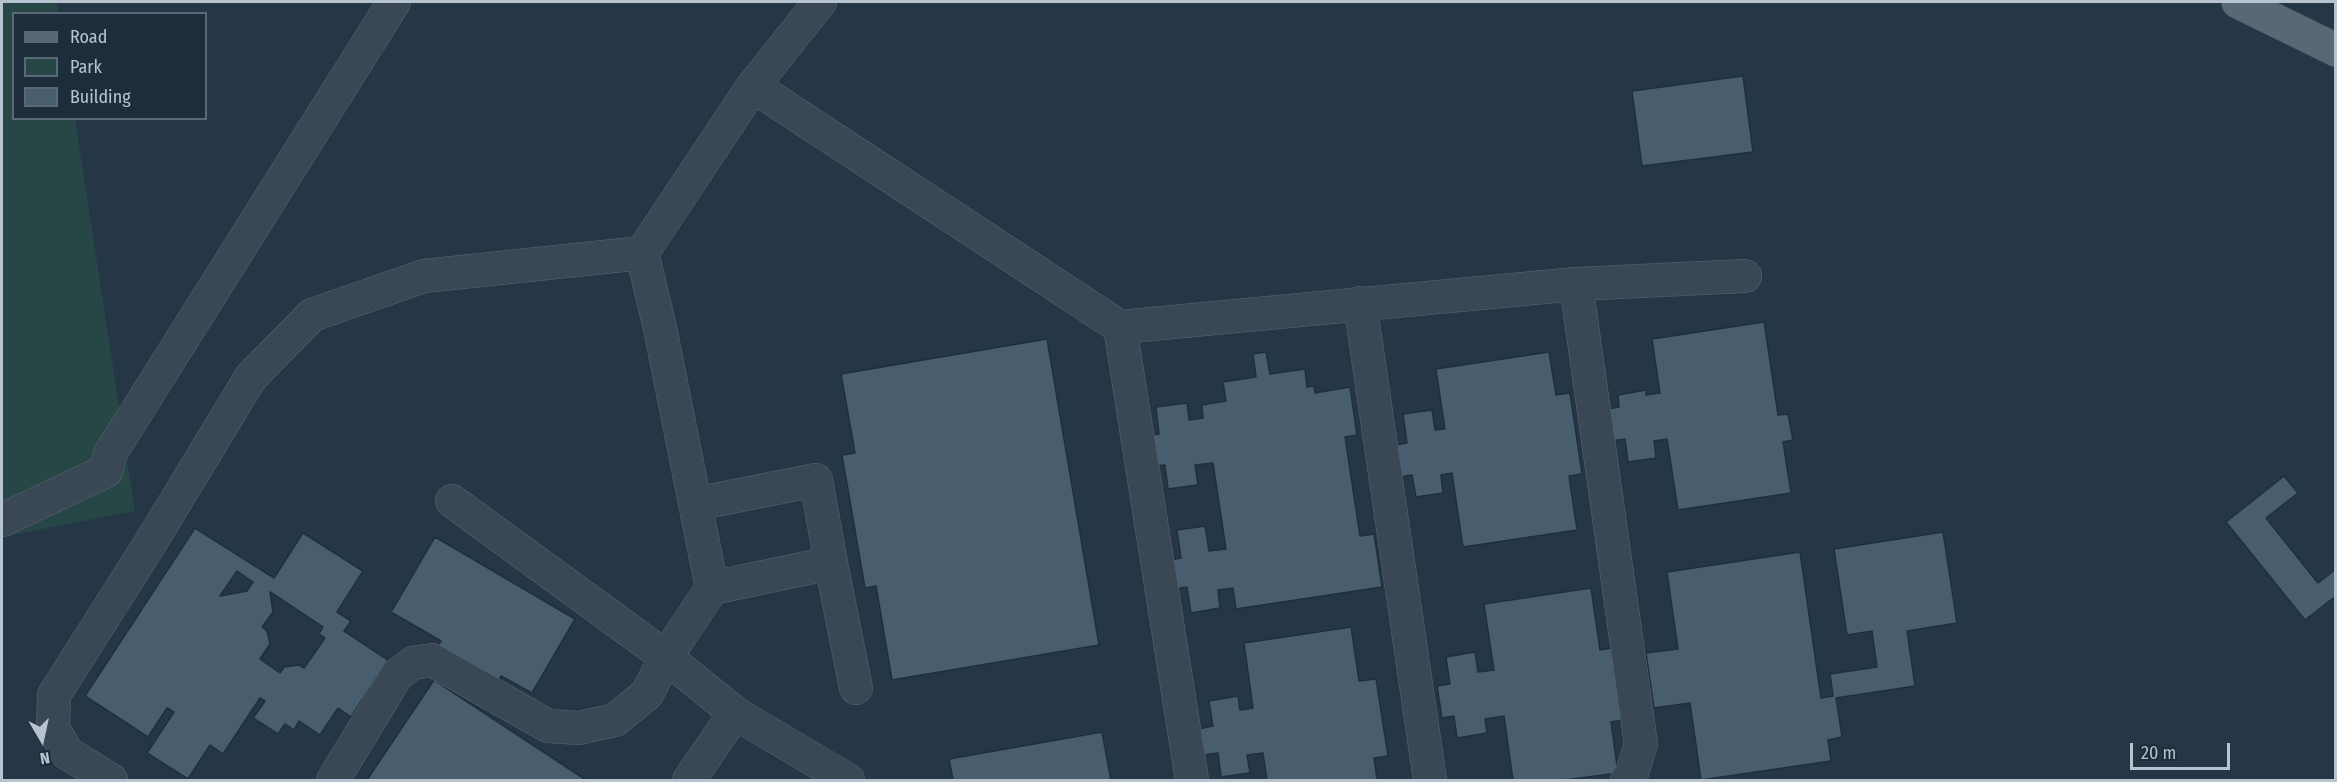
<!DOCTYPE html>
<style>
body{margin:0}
#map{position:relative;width:2337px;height:782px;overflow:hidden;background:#253746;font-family:"Fira Sans Condensed",sans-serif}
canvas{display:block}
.frame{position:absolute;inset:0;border:3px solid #b7c3ce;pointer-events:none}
.legend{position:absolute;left:12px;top:12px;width:195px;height:108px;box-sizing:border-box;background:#1e2d3b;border:2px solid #5b6976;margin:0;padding:8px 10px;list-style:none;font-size:18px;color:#b7c3ce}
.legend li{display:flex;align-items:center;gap:12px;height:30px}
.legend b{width:30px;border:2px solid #5b6976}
.north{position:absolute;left:12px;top:710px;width:60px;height:60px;-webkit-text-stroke:4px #1e2d3b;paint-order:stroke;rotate:171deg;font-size:16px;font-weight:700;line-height:24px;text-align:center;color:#b7c3ce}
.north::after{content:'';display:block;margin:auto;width:21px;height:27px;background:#b7c3ce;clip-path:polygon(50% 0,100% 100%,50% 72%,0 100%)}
.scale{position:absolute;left:2130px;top:743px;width:100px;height:27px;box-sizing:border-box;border:3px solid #b7c3ce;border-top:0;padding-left:8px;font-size:18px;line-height:21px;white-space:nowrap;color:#b7c3ce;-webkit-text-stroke:4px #1e2d3b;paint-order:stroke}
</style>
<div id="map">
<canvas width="2337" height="782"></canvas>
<div class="frame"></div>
<ul class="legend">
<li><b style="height:8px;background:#586875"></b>Road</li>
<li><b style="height:16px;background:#274747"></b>Park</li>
<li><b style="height:16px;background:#485d6d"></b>Building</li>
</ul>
<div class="north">N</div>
<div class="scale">20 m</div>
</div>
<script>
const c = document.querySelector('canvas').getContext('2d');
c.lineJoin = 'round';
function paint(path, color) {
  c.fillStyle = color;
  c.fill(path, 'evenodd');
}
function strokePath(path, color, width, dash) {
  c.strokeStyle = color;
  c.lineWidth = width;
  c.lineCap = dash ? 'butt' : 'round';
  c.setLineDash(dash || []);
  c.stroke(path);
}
paint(new Path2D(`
 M2,2H57L59,13L14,14V118L75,119L135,511L2,537Z`), '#274747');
const building = new Path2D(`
 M1743,76L1753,152L1642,166L1632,91Z
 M1764,322L1778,415L1788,414L1793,440L1783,442L1791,493L1678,510L1667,439L1654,441L1656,458L1628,462L1625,439L1611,441L1607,409L1619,407L1618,395L1646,390V395L1660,393L1652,339Z
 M1047,339L1099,645L892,680L876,586L865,588L842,455L855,453L841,374Z
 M1266,352L1270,374L1305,369L1307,387L1314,386L1315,393L1350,387L1357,435L1345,437L1360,536L1374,534L1382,587L1236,609L1233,588L1218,590L1220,608L1191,613L1187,587L1175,589L1171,560L1181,558L1177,530L1205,526L1209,551L1226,549L1213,463L1195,465L1198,485L1168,489L1165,465L1154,466L1150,435L1159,434L1156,407L1187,403L1189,420L1203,418L1202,405L1226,401L1223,382L1256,377L1253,354Z
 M1549,352L1556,395L1570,393L1582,474L1569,476L1577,530L1463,547L1452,473L1441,475L1443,493L1416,497L1412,475L1400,477L1395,445L1407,443L1403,414L1432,410L1435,430L1445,429L1436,369Z
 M2284,476L2298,493L2266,518L2318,583L2336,569V596L2305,620L2226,522Z
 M195,528L274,578L303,533L363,571L337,612L351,621L344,631L388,660L351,717L338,708L320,735L299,721L294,730L285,724L278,734L253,718L265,701L260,698L223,754L210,745L188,779L147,753L174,712L167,708L148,737L85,696ZM237,571L253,582L247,591L220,596ZM270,592L323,627L319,634L325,638L304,668L299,665L284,667L280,673L260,659L270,644L267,631L262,627L273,612Z
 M1943,532L1957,623L1907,631L1915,686L1836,698L1842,737L1828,740L1831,761L1701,780L1690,703L1654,708L1646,653L1678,649L1667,572L1800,552L1821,698L1833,696L1830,674L1877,667L1872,631L1847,635L1834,549Z
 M435,537L575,619L532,693L501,676L494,689L434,653L441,641L391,612Z
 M1591,588L1600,650L1612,648L1623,720L1611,722L1618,773L1565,780H1513L1504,716L1485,719L1487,733L1457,738L1454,716L1442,718L1437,686L1450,684L1446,657L1475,652L1478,672L1494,670L1484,604Z
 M1351,627L1359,681L1376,679L1388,756L1374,758L1377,780H1267L1263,753L1247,755L1250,773L1221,777L1218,753L1203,755L1198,729L1213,726L1209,701L1238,696L1240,710L1253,708L1244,643Z
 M434,680L586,780H367Z
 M1102,732L1111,780H953L949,759Z`);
paint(building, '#485d6d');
strokePath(building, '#202f3d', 1.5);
const minor = new Path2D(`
 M753,86L1120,327L1192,780
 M1576,284L1641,744L1631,776L1627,780
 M1360,303L1430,780
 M1120,327L1576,284L1745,276
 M452,501L666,657L735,713L848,780
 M2,520L106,471L110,454L394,2
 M831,563L856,688
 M712,588L660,328L642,253L753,86L820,2
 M111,780L67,753L53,728L54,695L151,542L251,377L312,315L424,276L642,253
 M333,780L397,675L413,663L432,660L548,726L579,728L615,720L647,694L666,657L712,588L831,563L816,480L695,504
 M689,780L735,713`);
const major = new Path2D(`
 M2238,2L2336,50`);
strokePath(minor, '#586672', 34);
strokePath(major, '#465461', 34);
strokePath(minor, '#3a4855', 33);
strokePath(major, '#586875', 33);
</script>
